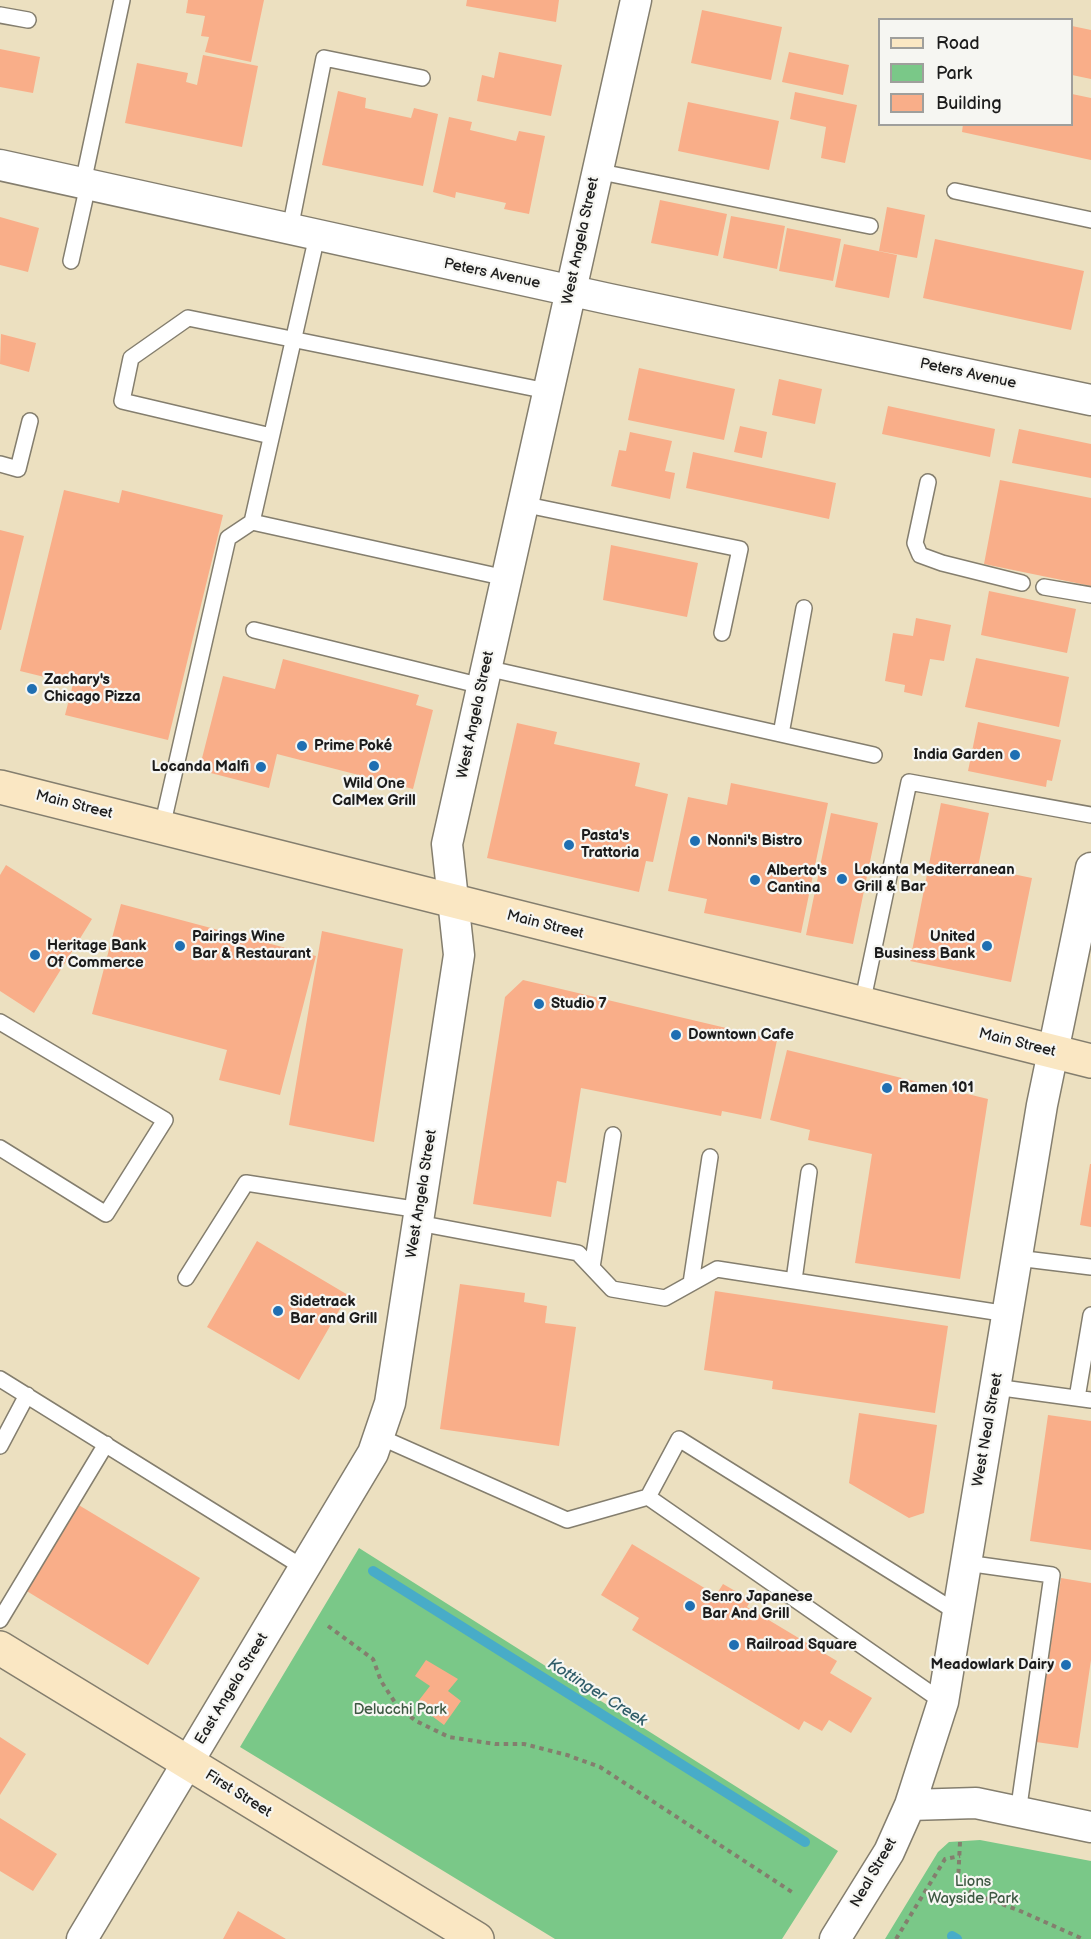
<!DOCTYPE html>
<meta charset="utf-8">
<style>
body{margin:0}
#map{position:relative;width:1091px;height:1939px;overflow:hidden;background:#ece0c0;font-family:"Balsamiq Sans",sans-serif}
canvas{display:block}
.legend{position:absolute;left:878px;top:18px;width:195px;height:108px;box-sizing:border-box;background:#f6f6f2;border:2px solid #9f9f9c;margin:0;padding:8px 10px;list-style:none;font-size:18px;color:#1c1c1c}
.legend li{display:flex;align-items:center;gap:12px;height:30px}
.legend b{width:30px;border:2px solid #9f9f9c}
</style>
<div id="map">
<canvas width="1091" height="1939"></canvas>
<ul class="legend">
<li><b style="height:8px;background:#fae7c3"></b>Road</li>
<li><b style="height:16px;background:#7ac888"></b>Park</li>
<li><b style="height:16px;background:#f9ae89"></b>Building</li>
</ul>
</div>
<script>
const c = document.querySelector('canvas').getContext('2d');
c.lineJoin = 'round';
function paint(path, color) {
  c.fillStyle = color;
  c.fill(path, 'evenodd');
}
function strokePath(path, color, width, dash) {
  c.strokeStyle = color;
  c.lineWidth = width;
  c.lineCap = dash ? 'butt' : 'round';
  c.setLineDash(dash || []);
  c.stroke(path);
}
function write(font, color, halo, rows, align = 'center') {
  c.font = font + ' "Balsamiq Sans",sans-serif';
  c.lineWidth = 4.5;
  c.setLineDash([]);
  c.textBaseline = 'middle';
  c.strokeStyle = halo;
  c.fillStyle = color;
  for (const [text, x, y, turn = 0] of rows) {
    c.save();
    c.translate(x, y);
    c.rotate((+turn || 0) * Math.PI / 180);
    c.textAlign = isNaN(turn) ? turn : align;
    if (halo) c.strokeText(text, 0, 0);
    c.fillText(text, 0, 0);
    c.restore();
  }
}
paint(new Path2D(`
 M359,1548L838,1851L782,1939H555L240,1747Z
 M980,1840L1091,1861V1939H885L938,1852L949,1842Z`), '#7ac888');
strokePath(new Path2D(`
 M373,1571L805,1842
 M952,1936L957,1939`), '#48acc8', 10);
paint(new Path2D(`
 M188,0H264L251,62L205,52L209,37L201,36L205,16L186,13Z
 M467,0H559L556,22L466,6Z
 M702,10L782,27L771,80L691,63Z
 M1072,26L1091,30V79L1072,75Z
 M0,49L40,57L33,93L0,87Z
 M499,52L562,65L551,116L477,101L482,75L494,78Z
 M789,52L849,65L843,95L782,82Z
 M203,55L258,66L242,147L125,123L137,63L188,73L186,82L197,85Z
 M338,91L366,98L365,108L411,118L414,108L438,114L423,186L322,165Z
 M795,92L857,105L845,163L821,158L826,127L790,119Z
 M1072,94L1091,98V160L962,132L963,124H1072Z
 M688,102L779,121L769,170L678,151Z
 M449,117L472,122L470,130L516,141L519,131L545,136L529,214L504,209L506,203L456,192L455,198L433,192Z
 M660,200L727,214L718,256L651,243Z
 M887,207L925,215L917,258L879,251Z
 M731,216L785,226L777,269L723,258Z
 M0,217L39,228L28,272L0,265Z
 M787,228L841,239L833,281L779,271Z
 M935,239L1084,271L1071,330L923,298Z
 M844,244L897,255L889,298L835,287Z
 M1,334L36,343L29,372L0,364Z
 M639,368L735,389L724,440L628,420Z
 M779,379L822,389L815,424L772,415Z
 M888,406L995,429L990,457L882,434Z
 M740,426L767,432L762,458L734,452Z
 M1019,429L1091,444V478L1012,463Z
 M630,432L672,441L665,471L675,473L670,499L611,486L619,450L626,451Z
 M693,452L836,483L829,519L686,488Z
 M1000,480L1091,498V586L984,564Z
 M64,490L119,503L122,490L223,515L168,740L65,715L73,684L20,671Z
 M0,530L24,536L1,630H0Z
 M611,545L698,563L687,617L603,600Z
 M989,591L1076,609L1067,653L981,635Z
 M916,618L951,625L944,661L930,659L922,696L904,692L905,685L885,681L893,633L913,636Z
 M976,658L1069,677L1059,727L965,707Z
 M283,659L419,695L416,705L433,710L413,789L277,754L269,788L199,770L223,676L275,689Z
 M978,722L1061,740L1052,781L1047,780L1046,787L968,771Z
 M517,723L557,732L554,744L640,763L635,786L668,794L653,862L646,861L639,892L487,858Z
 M731,783L828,803L801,933L704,913L707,899L668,891L688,797L727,805Z
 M941,803L989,813L978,867L1032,878L1011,982L910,961Z
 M831,813L878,823L853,944L806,935Z
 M6,865L92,919L34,1013L0,991V875Z
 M121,904L316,956L280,1095L219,1080L227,1050L92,1014Z
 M322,931L403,949L374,1142L289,1125Z
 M523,980L777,1040L761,1119L722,1111L721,1116L581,1088L566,1183L557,1181L551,1217L473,1204L505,997Z
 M787,1050L988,1099L960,1279L855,1263L872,1154L808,1140L810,1130L770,1120Z
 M1090,1164H1091V1227L1080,1225Z
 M257,1241L348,1295L299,1380L207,1327Z
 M460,1284L525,1293L524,1302L547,1306L545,1323L576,1327L559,1446L440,1429Z
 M715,1291L948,1326L935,1413L772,1389L773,1381L704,1370Z
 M859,1413L937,1425L924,1513L909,1518L849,1483Z
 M1048,1415L1091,1421V1550L1030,1541Z
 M77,1504L200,1578L148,1665L25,1590Z
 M632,1544L716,1595L723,1584L751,1600L747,1607L837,1661L830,1673L872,1698L851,1733L829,1720L822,1731L804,1721L799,1730L632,1630L639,1618L601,1595Z
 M1061,1578L1091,1583V1660L1078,1748L1036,1742Z
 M426,1660L458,1679L448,1691L461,1701L444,1725L416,1704L430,1686L415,1676Z
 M0,1737L26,1754L0,1795Z
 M0,1818L57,1854L33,1891L0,1871Z
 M238,1911L286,1939H223Z`), '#f9ae89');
const lane = new Path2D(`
 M0,15L28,20
 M596,171L870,226
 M83,183L122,0
 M955,191L1091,220
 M290,229L324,58L422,78
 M317,236L252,522L506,578
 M71,261L88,185
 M271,436L122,401L131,358L188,318L547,391
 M0,464L18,469L30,421
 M928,482L915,543L920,555L942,563L1022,583
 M522,504L740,549L722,633
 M1044,587L1091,595
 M254,630L482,686
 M486,668L874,755
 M781,734L804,608
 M162,827L228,538L252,522
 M862,1004L909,782L1091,815
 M0,1022L165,1120L106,1214L0,1148
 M418,1223L578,1253L612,1289L665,1298L717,1269L1008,1314
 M1017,1258L1091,1267
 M592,1267L613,1135
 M186,1278L246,1183L420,1210
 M794,1280L809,1172
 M691,1283L710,1157
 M0,1379L304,1568
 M995,1387L1091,1400
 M1077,1398L1091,1315
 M380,1437L567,1520L648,1497
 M0,1446L27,1395
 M966,1563L1052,1575L1018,1813
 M0,1620L106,1444
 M943,1702L648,1497L679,1439L958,1613`);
const street = new Path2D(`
 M0,165L609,299L1091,400
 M910,1805L976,1803L1091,1827
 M82,1939L373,1453L390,1403L459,955L447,844L636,0
 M835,1939L889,1852L910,1805L943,1702L1042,1105L1091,868`);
const secondary = new Path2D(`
 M0,787L1091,1061
 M0,1648L477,1939`);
strokePath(lane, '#847e6e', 18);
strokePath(street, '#847e6e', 33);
strokePath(secondary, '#847e6e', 36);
strokePath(new Path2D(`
 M328,1626L373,1659L381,1681L398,1707L416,1721L449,1737L495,1744H524L567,1755L600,1767L795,1894
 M960,1842L958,1882L974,1894L1018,1910L1083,1939
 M896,1939L945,1859L960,1856`), '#847e6e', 4, [4.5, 4.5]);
strokePath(lane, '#fff', 15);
strokePath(street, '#fff', 30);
strokePath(secondary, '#fae7c3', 33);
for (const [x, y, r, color] of [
 [32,689,6,"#1f6fb2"],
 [302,746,6,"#1f6fb2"],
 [1015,755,6,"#1f6fb2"],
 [374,766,6,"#1f6fb2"],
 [261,767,6,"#1f6fb2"],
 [695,841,6,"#1f6fb2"],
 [569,845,6,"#1f6fb2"],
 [842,879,6,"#1f6fb2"],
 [755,880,6,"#1f6fb2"],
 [180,946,6,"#1f6fb2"],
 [987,946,6,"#1f6fb2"],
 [35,955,6,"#1f6fb2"],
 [539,1004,6,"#1f6fb2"],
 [676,1035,6,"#1f6fb2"],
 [887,1088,6,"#1f6fb2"],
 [278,1311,6,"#1f6fb2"],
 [690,1606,6,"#1f6fb2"],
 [734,1645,6,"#1f6fb2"],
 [1066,1665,6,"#1f6fb2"]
]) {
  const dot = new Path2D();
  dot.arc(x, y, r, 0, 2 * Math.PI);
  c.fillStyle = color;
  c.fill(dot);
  strokePath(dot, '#f6f6f2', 2);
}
write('15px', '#1c1c1c', '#f6f6f2', [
 ["West Angela Street",581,241,-78],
 ["Peters Avenue",492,274,12],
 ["Peters Avenue",968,374,12],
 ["West Angela Street",476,715,-78],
 ["Main Street",74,805,14],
 ["Main Street",545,925,14],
 ["Main Street",1017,1043,14],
 ["West Angela Street",422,1194,-81],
 ["West Neal Street",988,1430,-80],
 ["East Angela Street",232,1689,-59],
 ["First Street",238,1794,32],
 ["Neal Street",874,1873,-60]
]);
write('bold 15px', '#1c1c1c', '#f6f6f2', [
 ["Zachary's",44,680],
 ["Chicago Pizza",44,697],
 ["Prime Poké",314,746],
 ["India Garden",1003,755,"right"],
 ["Locanda Malfi",249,767,"right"],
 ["Wild One",374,784,"center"],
 ["CalMex Grill",374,801,"center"],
 ["Pasta's",581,836],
 ["Trattoria",581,853],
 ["Nonni's Bistro",707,841],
 ["Lokanta Mediterranean",854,870],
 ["Grill & Bar",854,887],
 ["Alberto's",767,871],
 ["Cantina",767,888],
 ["Pairings Wine",192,937],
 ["Bar & Restaurant",192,954],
 ["United",975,937,"right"],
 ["Business Bank",975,954,"right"],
 ["Heritage Bank",47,946],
 ["Of Commerce",47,963],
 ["Studio 7",551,1004],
 ["Downtown Cafe",688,1035],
 ["Ramen 101",899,1088],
 ["Sidetrack",290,1302],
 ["Bar and Grill",290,1319],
 ["Senro Japanese",702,1597],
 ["Bar And Grill",702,1614],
 ["Railroad Square",746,1645],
 ["Meadowlark Dairy",1054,1665,"right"]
], 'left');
write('15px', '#3d5842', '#f6f6f2', [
 ["Delucchi Park",400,1710],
 ["Lions",973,1882],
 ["Wayside Park",973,1899]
]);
write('italic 16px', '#305d69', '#f6f6f2', [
 ["Kottinger Creek",597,1693,32]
]);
</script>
